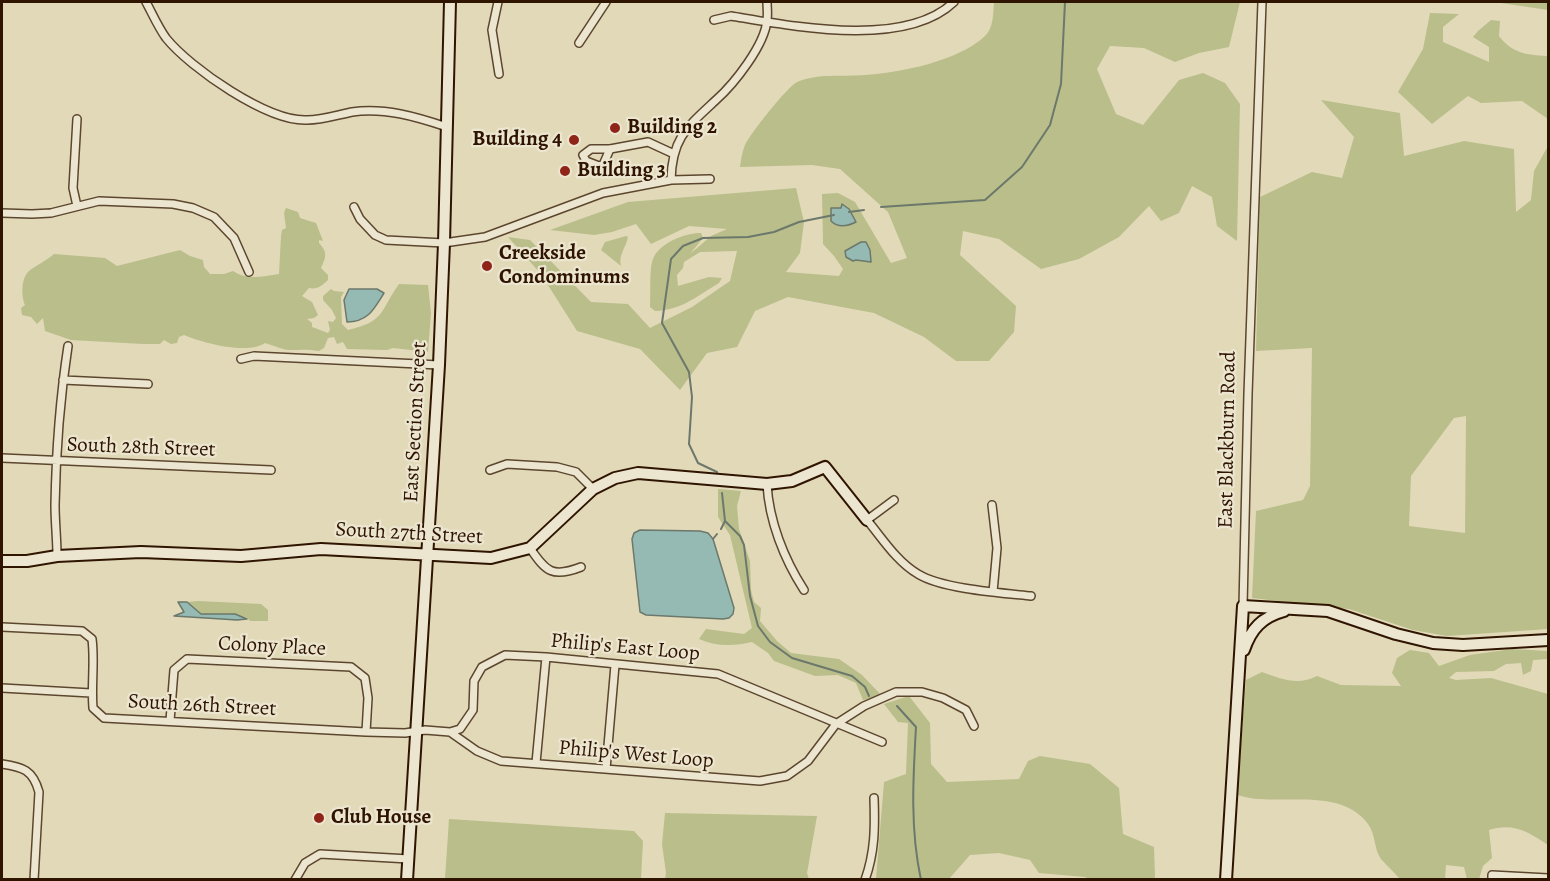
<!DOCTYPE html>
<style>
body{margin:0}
#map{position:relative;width:1550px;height:881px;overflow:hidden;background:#e2d9b8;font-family:Alegreya,serif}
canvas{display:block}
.frame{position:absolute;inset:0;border:3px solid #2f1500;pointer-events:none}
</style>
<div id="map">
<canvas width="1550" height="881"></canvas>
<div class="frame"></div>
</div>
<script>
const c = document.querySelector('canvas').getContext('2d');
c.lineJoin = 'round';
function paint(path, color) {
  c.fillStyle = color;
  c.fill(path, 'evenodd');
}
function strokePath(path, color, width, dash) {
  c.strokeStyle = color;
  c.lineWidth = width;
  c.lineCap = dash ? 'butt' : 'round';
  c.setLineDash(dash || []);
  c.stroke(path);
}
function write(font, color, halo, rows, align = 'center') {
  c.font = font + ' Alegreya,serif';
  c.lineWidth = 4.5;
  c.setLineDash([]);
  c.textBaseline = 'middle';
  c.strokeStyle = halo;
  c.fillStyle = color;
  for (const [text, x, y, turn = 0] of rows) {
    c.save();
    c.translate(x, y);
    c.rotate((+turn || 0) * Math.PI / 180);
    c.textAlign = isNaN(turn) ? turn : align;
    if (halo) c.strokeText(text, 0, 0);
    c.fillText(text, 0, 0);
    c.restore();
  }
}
paint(new Path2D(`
 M994,2H1240L1229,47L1199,53L1175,62L1144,48L1110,46L1097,69L1116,114L1143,125L1179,80L1203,73L1225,83L1240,104L1237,241L1217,226L1212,197L1192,186L1179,213L1161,221L1149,206L1119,237L1079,259L1041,269L999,239L963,231L960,255L1016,306L1014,332L989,361H956L924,337L874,313L788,297L755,311L737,347L707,353L680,390L640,349L577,331L541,274L508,237L530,240L591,302L628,304L650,328L692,307L730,281L737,251L700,252L684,262L683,268L677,275L678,286L709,277L722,278L719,283C697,296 682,310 655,311L650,307C651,296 649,268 653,259C659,243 685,233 701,233L703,238L690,254L711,236L727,229L689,226L651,244L636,224L612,232L594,235L550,230L628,202L796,188L804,222L800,253L786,272L839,276L843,269L834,256L823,244L822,194L838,193L855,202L891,263L907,258L888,212L840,169L812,165L740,167C741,160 742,152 745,145C750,134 787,87 797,82C818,73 842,77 865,75C899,73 959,61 985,36C994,27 993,13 994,2Z
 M1494,2H1548V10Z
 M1430,13L1459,14L1443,27V42L1489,62V47L1473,37L1478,31L1491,20L1500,21L1499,36C1512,53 1526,55 1547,56L1548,58V119L1522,101L1481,103L1468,96L1432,124L1398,92L1423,49Z
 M1321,100L1400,113L1404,156L1464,141L1514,149L1516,212L1531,200L1534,171L1548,146V629L1447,636L1413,630L1349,609L1252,598L1256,511L1303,500L1310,486L1312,348L1256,351L1260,197L1312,172L1342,178L1354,137ZM1466,416L1465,533L1409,526L1411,476L1454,418Z
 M286,208L298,212L300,218L316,223L323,241L319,240V243C328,253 326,257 321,268L328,275V280C323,285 317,290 309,288L302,296L312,302L318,315L314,318L307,319L312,323V327L328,333L330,330L328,321L333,322L336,318L332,310L323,300V296L331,289L334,291L344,292L341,297L342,324L348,330C386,321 379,312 399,284L428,285L431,313L428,352L393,348L387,350L347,349L343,342L337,344L334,337L328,338L324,348L319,351C308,349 300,350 290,350C282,350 273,345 265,343C247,355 203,343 184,335L179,337L177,343L171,344L164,340L160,344H143L71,340L45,331L43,318L37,324L31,317L22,315L21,308L25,305C21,296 21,278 29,271C37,265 46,261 54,254L105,258L117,266L180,250L190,256L203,260L204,267L210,274H224L233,271C248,281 263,276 279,274L281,236L282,230L286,228L284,213Z
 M626,236L628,237C626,248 618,255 621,266L601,250L605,242Z
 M718,489L741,491L737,506L739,529L750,561L751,590L754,602L761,608L760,621L777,641L791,653L839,659L862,675L882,696L863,700L856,683L838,675L815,676L774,661L768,653L752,642C734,646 717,647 699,639L706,629L744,634L752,628L730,535L718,517Z
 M198,601L261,604L268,610V621H250L246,617L201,614L187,602Z
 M1512,649L1548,651V659L1533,660L1531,671L1523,675L1521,663L1506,664L1494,671L1456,672L1449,678L1456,680L1491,678L1548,694V845C1529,832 1513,822 1489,830L1492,858L1483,866L1479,879H1467L1464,867L1446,865L1445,879H1400C1394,872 1387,866 1381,859C1374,850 1376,835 1368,824C1344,791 1295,802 1260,799C1253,799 1245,797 1237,795L1246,680L1262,672C1281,679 1298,686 1317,676L1341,685L1401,686L1392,673L1397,658L1410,650L1429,653L1439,666L1470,655Z
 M909,696L930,723L931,764L947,782L1019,779L1028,761L1040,756L1090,764L1119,788L1123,834L1154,847L1155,877L1153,880H1091L1085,877L1039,873L1030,860L999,853L970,855L949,879H876L884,782L906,774L908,723L898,722L884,704Z
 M665,813L817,816L807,873L809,879H665L666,873L662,844Z
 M449,819L634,831L643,841L641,879H445Z`), '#b9be8b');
const water = new Path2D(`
 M842,204L849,209L856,222C848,226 838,228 831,221V208H841Z
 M861,242H866L870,250L871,262L856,260L853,261L846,257L845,251Z
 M349,289H377L384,293C374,309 368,322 347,322L344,300Z
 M640,530L700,531L708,533L713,539L734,608L733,614L729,618L723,619L646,615L640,612L632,539L634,533Z
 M178,602H187L201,614H235L247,619L237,620L174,616L184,612Z`);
paint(water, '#95bab3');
strokePath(water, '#6c786b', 1.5);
strokePath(new Path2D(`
 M881,207L985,200L1022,167L1050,125L1061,84L1065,2
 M849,212L864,210
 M717,472L698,463L689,444L692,397L689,372L662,323L671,259L683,246L703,238L748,237L774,232L799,222L834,215
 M722,493L725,521L740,536L744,545L750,596L758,626L770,642L792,658L852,676L865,687L869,696
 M721,529L725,521
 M713,539L717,534
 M897,706L916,727C913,779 910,829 921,880`), '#6c786b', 2);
const street = new Path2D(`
 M146,2C152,13 158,27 166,38C190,68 268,122 307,120C322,120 337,115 352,112C384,107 417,117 447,127
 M498,2L492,30L499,74
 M714,20L731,16C792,26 905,49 954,2
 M579,43L606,2
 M77,119L73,188L77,206
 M610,149L603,165L599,166L586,161L583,155L591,149H610L648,142L674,154
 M671,180C672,138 687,127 716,100C734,84 765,45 767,20C768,14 767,7 767,2
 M354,207L360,219L375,235L386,240L444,243L485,237L603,193L671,180L710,179
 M2,213L32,214L51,213L99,201L173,204L193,208L214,217L234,238L249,272
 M241,359L254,356L439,365
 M63,380L148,384
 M2,458L271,470
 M490,470L507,464L557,467L576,472L593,489
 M767,484C769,521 784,559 804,590
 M894,500L867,520C882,538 897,562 918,574C942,589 1002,593 1031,596
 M992,505L997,548L993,592
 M530,548C546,572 553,578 581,567
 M57,556C57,539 55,522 55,505C56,452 60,398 68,346
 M1243,606L1248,394L1262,2
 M2,627L82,631L92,639C95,662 91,685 93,708L104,718L366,732L405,733L425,730L450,732L477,751L501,761L760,781L787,776L808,761L836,724L864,706L896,692H922L943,698L966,710L974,726
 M2,688L91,693
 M170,721L174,670L187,659L351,667L365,678L368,698L366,732
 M450,732L460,729L473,710L474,681L482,667L505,655L546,657L718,674L882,742
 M536,763L546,657
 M2,764C23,767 33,770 39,792L34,880
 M606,769L615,665
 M295,880L305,863L320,854L409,859
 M865,880C875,852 875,827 874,798
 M1492,880V875L1548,878`);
const secondary = new Path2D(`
 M2,561H27L57,556L141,552L241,556L321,549L491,558L530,548L593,489L615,478L638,473L767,484L792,481L825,467L867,520
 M1244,650C1251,629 1262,617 1284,611
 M407,880L439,365L444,243L450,2
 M1226,880L1243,606L1328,611L1396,634L1433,643L1463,645L1548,640`);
strokePath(street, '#5c462e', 10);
strokePath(secondary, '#2f1500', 14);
strokePath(street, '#ece6d1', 7);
strokePath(secondary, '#ece6d1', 10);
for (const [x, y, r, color] of [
 [615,128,6,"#8f2418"],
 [574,140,6,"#8f2418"],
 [565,171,6,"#8f2418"],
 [487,266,6,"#8f2418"],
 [319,818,6,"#8f2418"]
]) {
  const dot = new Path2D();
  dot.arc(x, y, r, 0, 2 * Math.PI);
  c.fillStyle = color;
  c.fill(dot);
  strokePath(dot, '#ece6d1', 2);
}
write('bold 21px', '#2f1500', '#ece6d1', [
 ["Building 2",627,128],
 ["Building 4",562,140,"right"],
 ["Building 3",577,171],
 ["Creekside",499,254],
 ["Condominums",499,278],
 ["Club House",331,818]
], 'left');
write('21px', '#2f1500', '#ece6d1', [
 ["East Section Street",416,422,-87],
 ["East Blackburn Road",1228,440,-89],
 ["South 28th Street",141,448,2],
 ["South 27th Street",409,534,3],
 ["Colony Place",272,647,3],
 ["Philip's East Loop",625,648,5],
 ["South 26th Street",202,706,3],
 ["Philip's West Loop",636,755,5]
]);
</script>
